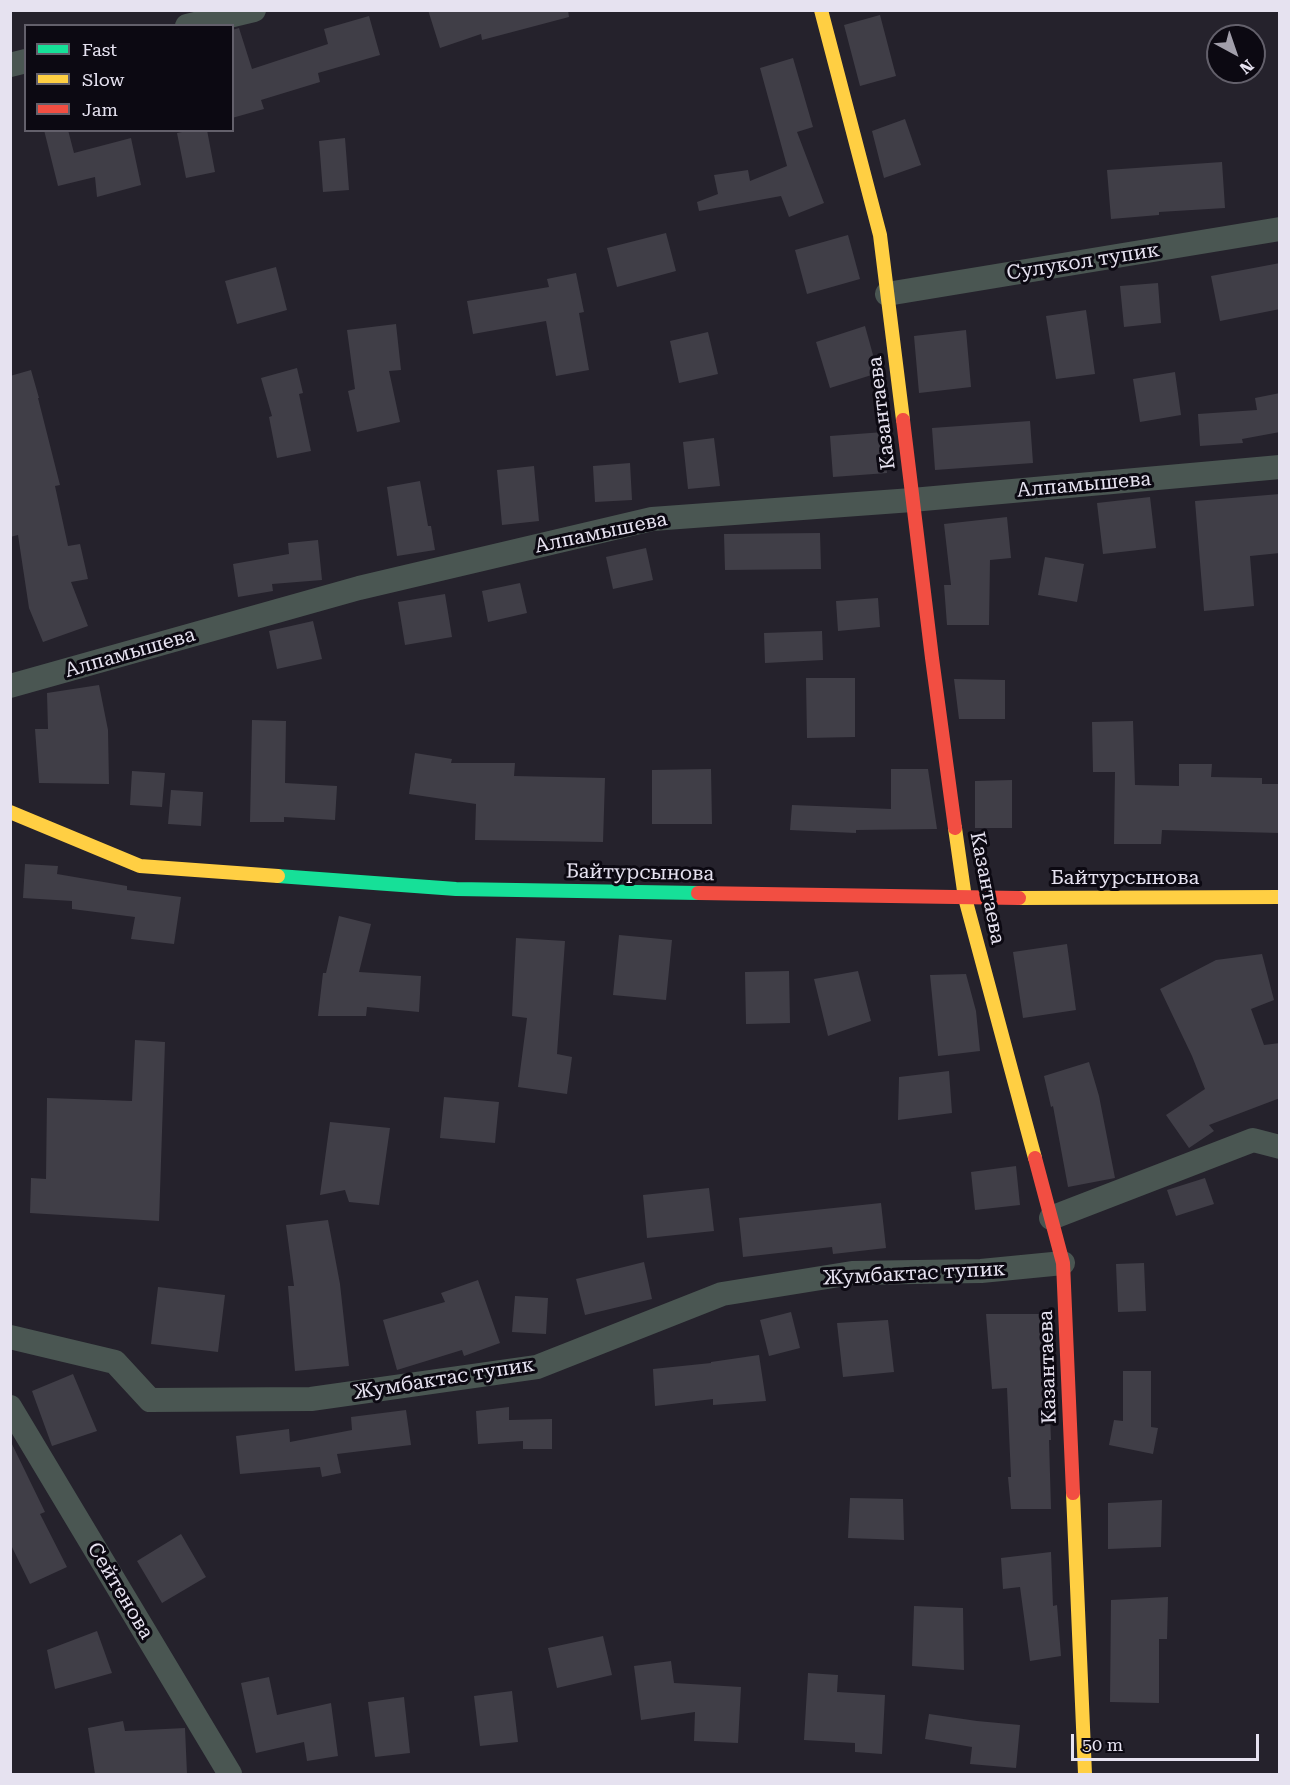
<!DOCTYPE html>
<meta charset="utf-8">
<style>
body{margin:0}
#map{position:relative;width:1290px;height:1785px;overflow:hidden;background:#25222c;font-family:"Roboto Serif",serif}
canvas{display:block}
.frame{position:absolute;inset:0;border:12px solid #e6e2f0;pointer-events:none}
.legend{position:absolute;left:24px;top:24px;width:210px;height:108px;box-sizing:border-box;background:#0c0912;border:2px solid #63606b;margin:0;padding:8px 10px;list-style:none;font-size:18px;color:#e6e2f0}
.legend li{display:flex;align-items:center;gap:12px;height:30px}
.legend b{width:30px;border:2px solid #63606b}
.north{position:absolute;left:1206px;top:24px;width:60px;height:60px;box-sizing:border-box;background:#0c0912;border:2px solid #63606b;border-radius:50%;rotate:140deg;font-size:16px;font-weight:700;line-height:24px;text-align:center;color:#e6e2f0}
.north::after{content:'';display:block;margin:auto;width:21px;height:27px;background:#a29fab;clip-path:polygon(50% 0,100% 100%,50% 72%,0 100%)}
.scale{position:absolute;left:1071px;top:1734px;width:188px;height:27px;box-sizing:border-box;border:3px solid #e6e2f0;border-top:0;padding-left:8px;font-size:18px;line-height:21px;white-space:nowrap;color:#e6e2f0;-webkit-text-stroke:4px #0c0912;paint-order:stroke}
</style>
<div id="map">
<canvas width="1290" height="1785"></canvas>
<div class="frame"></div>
<ul class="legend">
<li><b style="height:8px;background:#16e098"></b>Fast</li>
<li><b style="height:8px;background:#ffcf43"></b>Slow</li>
<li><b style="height:8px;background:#f24e42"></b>Jam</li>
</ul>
<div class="north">N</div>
<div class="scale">50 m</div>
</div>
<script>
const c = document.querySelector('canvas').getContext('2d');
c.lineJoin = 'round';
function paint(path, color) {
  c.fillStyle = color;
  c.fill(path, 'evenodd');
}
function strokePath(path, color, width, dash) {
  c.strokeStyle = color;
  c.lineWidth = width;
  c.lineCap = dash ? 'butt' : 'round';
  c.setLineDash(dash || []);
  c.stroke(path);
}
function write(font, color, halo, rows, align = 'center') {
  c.font = font + ' "Roboto Serif",serif';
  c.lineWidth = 6;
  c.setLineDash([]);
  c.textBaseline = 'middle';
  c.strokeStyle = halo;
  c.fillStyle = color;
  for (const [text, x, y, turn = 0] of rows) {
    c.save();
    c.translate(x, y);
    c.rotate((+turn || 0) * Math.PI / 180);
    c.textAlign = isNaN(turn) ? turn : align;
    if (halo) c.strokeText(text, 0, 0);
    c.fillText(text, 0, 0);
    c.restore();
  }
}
paint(new Path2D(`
 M428,10H568L569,17L482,40L481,34L440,48Z
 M880,15L896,76L860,86L844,25Z
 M369,16L380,55L318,73L320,82L261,100L264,109L232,118V30L239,28L252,69L328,44L324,29Z
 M793,58L813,127L797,132L824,203L789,217L781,196L699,211L697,202L718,194L714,175L748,170L750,181L787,166L760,68Z
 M905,119L921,165L884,178L872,131Z
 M44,130H68L74,153L131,138L141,185L97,197L95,177L58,186Z
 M192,130H207L215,172L186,178L177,133Z
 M345,138L349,190L323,192L319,141Z
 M1222,162L1225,208L1159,212V215L1111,219L1107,170Z
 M666,233L676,271L617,287L607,248Z
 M848,235L860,279L807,294L795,250Z
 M1280,263V309L1220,321L1211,276Z
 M276,267L287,310L237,324L225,281Z
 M576,273L584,312L579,313L589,370L556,376L546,321L473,334L467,301L549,287L547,279Z
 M1158,283L1161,323L1124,327L1120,286Z
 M1086,310L1095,374L1056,379L1046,316Z
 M396,324L401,370L389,371L400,422L357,432L348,391L355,389L347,330Z
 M865,326L878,373L830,388L816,342Z
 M966,330L971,387L919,393L914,336Z
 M708,332L718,374L679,383L670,341Z
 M297,368L303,393L299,394L311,451L277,458L269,417L272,416L261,378Z
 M31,370L39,398H38L60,485L55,486L68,546L80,544L88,579L71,582L88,626L43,642L29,608L18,535L10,537V376Z
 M1175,372L1181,415L1140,422L1133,379Z
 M1280,393V432L1242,439L1243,443L1200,446L1198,414L1257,410L1255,398Z
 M1030,421L1033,463L935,470L932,428Z
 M884,432L887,473L833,477L830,436Z
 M714,438L720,486L688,489L683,442Z
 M630,463L632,500L595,502L593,466Z
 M534,466L539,521L502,525L497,470Z
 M420,481L428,526H431L435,550L397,556L387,487Z
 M1280,494V553L1250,556L1254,606L1204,611L1195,501Z
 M1150,497L1156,548L1103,554L1097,503Z
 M1007,517L1011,558L990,560L989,625H947L944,585H951L944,524Z
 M820,533L821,569L725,570L724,534Z
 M318,540L322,580L272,584L273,591L238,597L233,564L289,554L288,543Z
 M646,548L653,580L613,589L606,557Z
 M1045,557L1084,564L1077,602L1038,595Z
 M520,583L527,613L488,622L482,591Z
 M445,594L452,637L405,645L398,602Z
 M878,598L880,627L838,631L836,601Z
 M313,621L322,659L277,669L269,631Z
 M822,631L823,660L765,663L764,633Z
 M806,678H855V737L807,738Z
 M954,679L1005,680V719H959Z
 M99,685L108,730L109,784L39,783L35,729H48L47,693Z
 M252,720L286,721L285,783L337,786L335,820L284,817V822H250Z
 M1133,721L1135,785L1179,786V764H1212L1211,777L1262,778V784H1280V833L1162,830L1161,844H1114L1115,772H1093L1092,722Z
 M415,753L452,759L451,763H515L514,776L605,778L603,842L475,840L476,804L409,794Z
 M711,769L712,824H652V770Z
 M891,769H928L937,829L856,830V833L790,830L792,805L891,809Z
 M132,771L165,773L162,807L130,805Z
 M1012,780V828H975V781Z
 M171,790L203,792L201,826L168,824Z
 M25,864L58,866L57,874L127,886V890L181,897L174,944L131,939L135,917L72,909V901L23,898Z
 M339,916L371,924L359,972L421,976L419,1012L367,1007L366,1016H318L323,973H326Z
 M619,935L672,940L666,1000L613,995Z
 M516,938L565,941L557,1054L572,1057L567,1094L518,1087L527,1018L512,1016Z
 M1067,944L1076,1010L1023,1018L1013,952Z
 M1262,954L1274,1000L1251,1009L1264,1045L1280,1043V1098L1209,1125L1214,1131L1189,1148L1166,1115L1205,1089L1192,1056L1160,989L1216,960Z
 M789,971L790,1023L746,1024L745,972Z
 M858,971L871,1021L828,1036L814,979Z
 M966,974L976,1011L980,1051L938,1056L930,975Z
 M135,1040L165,1042L159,1221L30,1213L31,1178L46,1179L47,1098L132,1101Z
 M1089,1062L1099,1096L1115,1178L1068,1187L1053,1106L1051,1107L1044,1076Z
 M949,1071L952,1113L898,1120L899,1077Z
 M444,1097L499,1102L495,1143L440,1138Z
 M330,1122L390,1128L379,1205L349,1202L345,1190L320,1195Z
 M1016,1166L1020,1205L975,1210L971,1172Z
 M1205,1178L1214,1204L1176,1216L1167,1190Z
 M709,1188L714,1231L647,1238L643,1195Z
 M881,1203L886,1248L833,1254L832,1247L743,1257L739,1218Z
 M328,1220L340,1284L349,1366L295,1371L288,1286H294L286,1225Z
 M644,1262L652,1299L585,1315L576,1279Z
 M1144,1263L1146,1311L1118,1312L1116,1264Z
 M478,1280L500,1343L464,1356L462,1350L397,1370L383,1320L445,1302L441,1293Z
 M158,1287L225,1295L218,1352L151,1344Z
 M515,1296L548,1298L546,1334L512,1332Z
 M791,1312L800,1348L769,1356L760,1320Z
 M986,1314H1046L1051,1440H1049L1051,1509H1011L1008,1477H1011L1007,1388L992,1389Z
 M888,1320L894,1372L843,1377L837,1323Z
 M759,1355L766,1401L713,1405V1399L655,1406L653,1369L711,1363V1362Z
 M1123,1371H1151V1427L1158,1428L1153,1454L1109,1445L1114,1420L1123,1421Z
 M73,1374L97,1431L52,1446L32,1391Z
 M509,1407V1420L552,1419V1449H523V1441L478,1444L476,1411Z
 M406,1410L411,1445L337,1454L341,1473L322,1477L320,1467L240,1474L236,1436L289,1429L290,1442L352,1430L351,1417Z
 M10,1440L45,1512L40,1514L67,1567L30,1584L10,1543Z
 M850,1498L903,1499L904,1540L848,1538Z
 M1162,1500L1161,1547L1108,1549V1503Z
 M181,1534L206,1577L162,1603L137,1561Z
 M1051,1552L1053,1606L1057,1605L1061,1656L1030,1661L1020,1587L1003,1589L1001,1558Z
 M1168,1597L1167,1639H1159V1703L1110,1702L1111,1600Z
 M914,1606L963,1608L964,1670L912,1666Z
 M97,1631L112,1673L55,1689L47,1650Z
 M603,1636L612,1675L557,1688L548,1648Z
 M671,1661L674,1683L741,1687L738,1743L694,1741L695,1712L641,1720L634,1666Z
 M808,1673L838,1675L837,1692L885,1695L882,1754L855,1752V1743L804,1740Z
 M269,1677L277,1715L331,1703L338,1756L307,1761L304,1742L256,1753L241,1683Z
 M512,1691L518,1742L480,1746L474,1696Z
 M404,1697L410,1753L375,1757L368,1702Z
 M929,1714L977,1721L1020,1725L1016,1768L970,1764L972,1747L925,1739Z
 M123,1721L125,1731L185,1728L187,1774H95L88,1728Z`), '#403e47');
strokePath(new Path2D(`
 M187,26L254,10
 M10,65L26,61
 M887,294L1280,229
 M10,686L359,588L652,519L912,500L1280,467
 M1051,1218L1253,1140L1280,1147
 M10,1337L115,1362L150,1400L311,1399L537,1367L722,1294L852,1273L981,1271L1063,1263
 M10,1407L230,1774`), '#4a5652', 24);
strokePath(new Path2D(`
 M278,876L456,889L698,893`), '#16e098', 14);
strokePath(new Path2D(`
 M821,10L880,235L903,420
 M10,812L140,866L278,876
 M955,828L965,898L1035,1158
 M1019,898L1280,897
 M1073,1493L1085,1774`), '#ffcf43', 14);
strokePath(new Path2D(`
 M903,420L932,658L955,828
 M698,893L1019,898
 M1035,1158L1063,1263L1073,1493`), '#f24e42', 14);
write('20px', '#e6e2f0', '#0c0912', [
 ["Сулукол тупик",1083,262,-9],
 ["Казантаева",882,413,-97],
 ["Алпамышева",1084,485,-5],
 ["Алпамышева",601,533,-12],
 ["Алпамышева",130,653,-16],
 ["Байтурсынова",640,873,1],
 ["Байтурсынова",1125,878],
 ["Казантаева",987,888,79],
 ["Жумбактас тупик",914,1274,-3],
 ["Казантаева",1048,1367,-92],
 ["Жумбактас тупик",444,1379,-9],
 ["Сейтенова",120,1591,59]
]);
</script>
